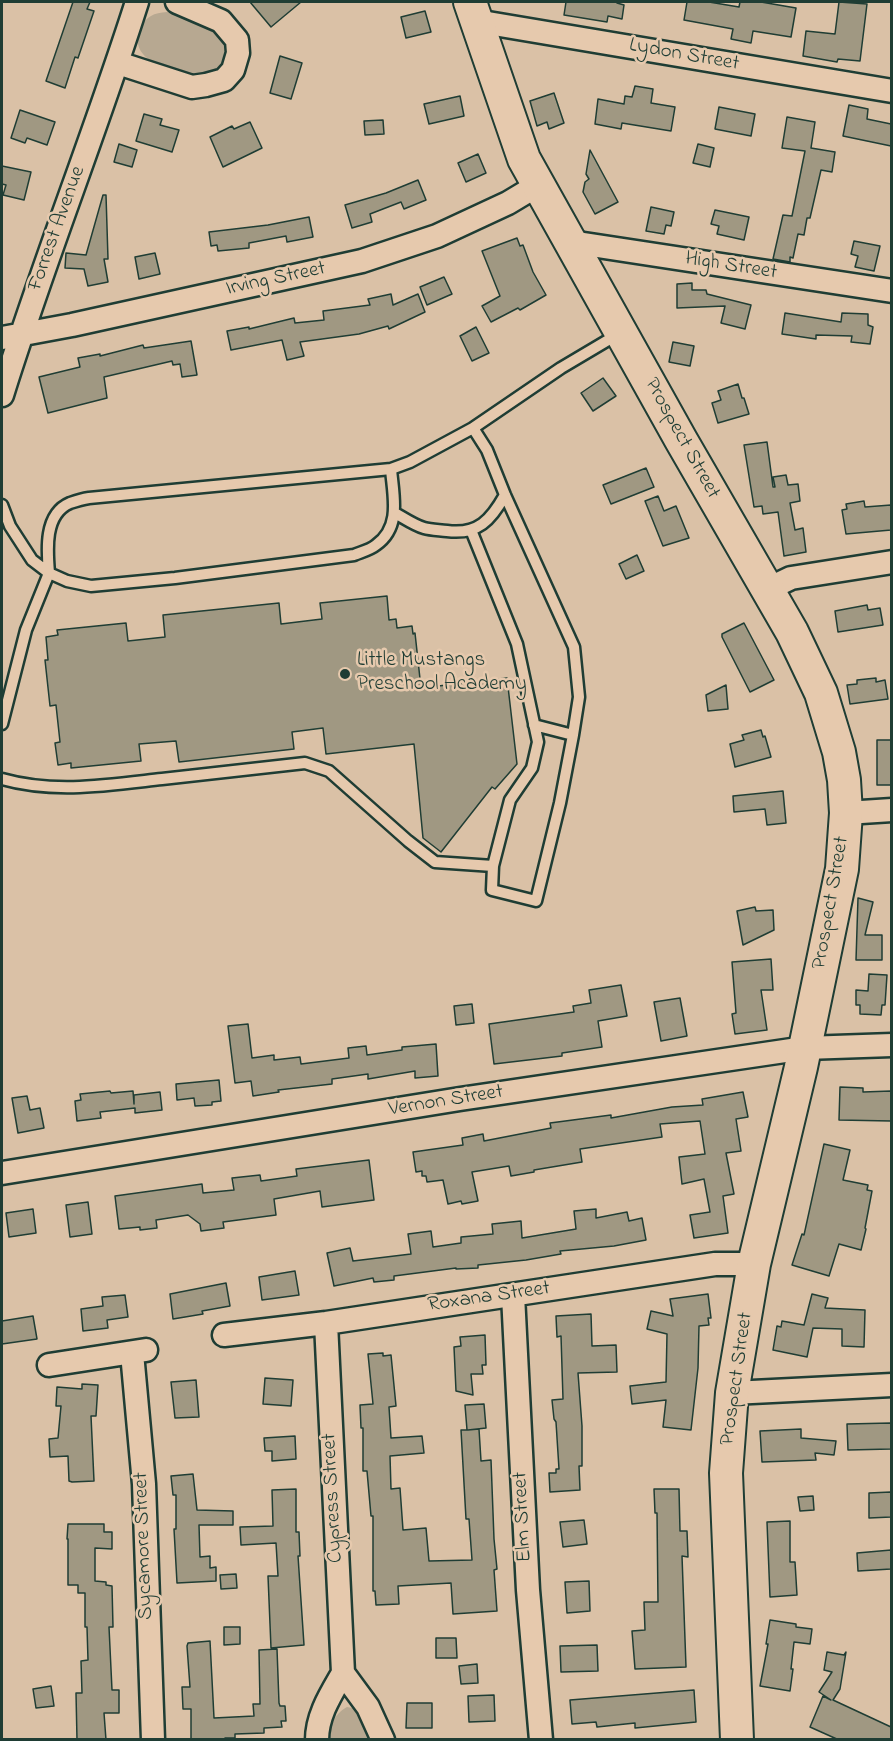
<!DOCTYPE html>
<style>
body{margin:0}
#map{position:relative;width:893px;height:1741px;overflow:hidden;background:#dac1a6;font-family:"Indie Flower",sans-serif}
canvas{display:block}
.frame{position:absolute;inset:0;border:3px solid #1f3d34;pointer-events:none}
</style>
<div id="map">
<canvas width="893" height="1741"></canvas>
<div class="frame"></div>
</div>
<script>
const c = document.querySelector('canvas').getContext('2d');
c.lineJoin = 'round';
function paint(path, color) {
  c.fillStyle = color;
  c.fill(path, 'evenodd');
}
function strokePath(path, color, width, dash) {
  c.strokeStyle = color;
  c.lineWidth = width;
  c.lineCap = dash ? 'butt' : 'round';
  c.setLineDash(dash || []);
  c.stroke(path);
}
function write(font, color, halo, rows, align = 'center') {
  c.font = font + ' "Indie Flower",sans-serif';
  c.lineWidth = 5;
  c.setLineDash([]);
  c.textBaseline = 'middle';
  c.strokeStyle = halo;
  c.fillStyle = color;
  for (const [text, x, y, turn = 0] of rows) {
    c.save();
    c.translate(x, y);
    c.rotate((+turn || 0) * Math.PI / 180);
    c.textAlign = isNaN(turn) ? turn : align;
    if (halo) c.strokeText(text, 0, 0);
    c.fillText(text, 0, 0);
    c.restore();
  }
}
paint(new Path2D(`
 M167,12C188,16 224,27 227,52C220,86 190,76 167,67C159,64 148,61 143,54C136,46 137,37 141,28C146,16 154,13 167,12Z
 M347,1707L352,1708L362,1719L368,1739L328,1740C331,1725 333,1715 347,1707Z`), '#b7a891');
const building = new Path2D(`
 M73,2H90L87,9L94,11L78,58L75,57L65,88L46,81Z
 M250,2H301L271,27Z
 M566,2H617V3L624,5L622,19L608,16L607,22L564,15Z
 M687,2H709L739,7L740,2H761L796,8L791,37L753,31L751,43L731,39L733,29L684,20Z
 M839,2L867,4L860,61L838,59L837,62L803,56L806,31L835,34Z
 M425,11L431,32L406,38L401,17Z
 M280,56L302,63L291,99L270,93Z
 M635,86L653,89L651,103L675,107L671,131L622,123L621,129L595,124L598,99L624,104L625,96L632,97Z
 M554,93L564,123L549,129L547,122L537,126L530,101Z
 M460,96L464,116L429,124L424,104Z
 M849,105L868,109L867,119L891,124V146L843,136Z
 M719,107L755,114L751,136L715,129Z
 M20,110L55,122L47,145L27,138L25,143L11,138Z
 M144,114L162,119L160,125L179,130L172,152L136,141Z
 M787,117L815,122L811,148L835,152L832,172L821,170L810,218H807L804,235L798,234L793,258L790,257V262L773,259L783,215L792,216L805,151L782,148Z
 M383,120L384,134L365,135L364,121Z
 M250,122L262,148L223,167L210,137L232,126L234,129Z
 M119,144L137,150L132,167L114,162Z
 M698,144L714,148L710,167L693,163Z
 M590,150L618,202L595,214L583,192L585,182L589,179L586,174Z
 M478,154L486,173L466,182L458,163Z
 M2,166L31,172L24,200L3,195L6,185L2,184Z
 M418,180L426,200L404,209L401,202L370,214L372,222L352,228L345,205L386,193Z
 M103,195H106L108,259H104L108,282L88,286L84,269L65,268L66,253L86,255Z
 M651,207L674,212L671,226L666,225L664,234L646,231Z
 M715,210L749,217L744,240L717,234L719,226L711,224Z
 M309,217L313,237L287,242L286,236L249,243V248L218,251L217,245L211,246L209,232L268,225Z
 M517,238L520,246L523,245L533,272L546,295L520,310L518,308L491,322L482,306L500,296L482,251Z
 M854,241L880,246L874,271L855,267L858,256L851,254Z
 M155,253L160,274L139,279L135,257Z
 M444,277L452,294L427,305L420,287Z
 M692,283V290H706L707,294L751,305L745,329L721,323L725,306L677,308V284Z
 M391,294L393,305L418,294L425,312L389,329L388,326L359,334L300,342L304,356L287,360L282,340L231,350L227,331L249,327V329L294,318L295,323L324,320L323,311L370,305L368,299Z
 M785,313L841,322L842,313L868,314V325L873,327L870,344L851,342L852,336L816,335V339L782,334Z
 M476,327L489,353L472,361L460,336Z
 M191,341L197,375L182,377L180,364L173,365L172,361L104,377L107,398L48,413L39,377L80,367L78,358L100,354V356L143,345L144,348Z
 M673,342L694,346L690,366L669,362Z
 M603,378L616,396L593,411L581,393Z
 M738,384L742,398H744L749,414L718,423L712,403L721,400L718,391Z
 M767,442L773,487H775L773,477L786,475L788,485L798,484L800,501L790,503L795,530L803,528L806,552L784,556L778,512L763,514L762,506L754,507L744,445Z
 M646,468L654,487L611,504L603,485Z
 M658,496L664,511L676,506L689,538L663,546L645,501Z
 M864,501L865,507L891,505V530L846,534L842,510L847,509L846,504Z
 M637,555L644,571L626,579L619,564Z
 M387,596L389,620L396,619L397,628L412,626L413,634L415,633L421,688L507,678L517,764L495,789L492,787L441,852L423,838L414,744L326,754L323,728L292,732L294,749L179,762L176,741L139,744L141,761L71,768V763L58,765L55,743L60,742L56,705L50,706L45,660H48L46,637L58,635L57,630L126,623L128,641L165,637L163,615L279,603L281,624L322,619L320,603Z
 M867,605L868,610L880,608L883,625L838,632L835,611Z
 M744,623L774,680L750,692L722,637V634Z
 M876,678V682L885,680L888,699L850,704L847,685L857,684V680Z
 M726,685L728,709L708,711L706,695Z
 M761,730L763,737L765,736L771,757L735,767L730,744L744,740L742,735Z
 M877,740H891V785H877Z
 M783,791L786,823L767,825L765,809L734,812L733,796Z
 M858,898L873,902L865,935H882V960H856Z
 M755,907L756,911L773,910L774,930L743,945L737,911Z
 M771,959L773,990H761L767,1030L735,1034L732,1014L736,1013L732,962Z
 M869,974L887,975L885,1005H882L881,1015L860,1014V1005H856V990L868,991Z
 M621,985L627,1016L598,1021L602,1047L562,1053V1056L494,1064L489,1024L574,1012L573,1006L591,1003L589,990Z
 M680,998L687,1036L661,1041L654,1002Z
 M472,1004L474,1023L456,1025L454,1006Z
 M248,1024L252,1058L274,1055V1060L300,1057L301,1064L349,1058L348,1048L366,1046L367,1055L402,1050V1047L436,1044L438,1076L415,1078V1071L368,1079V1074L332,1079V1084L278,1090L279,1092L253,1096L251,1081L235,1083L228,1026Z
 M219,1080L221,1101L212,1102V1105L195,1106L194,1098L177,1100L176,1084Z
 M840,1087L863,1088V1092L891,1091V1121L839,1120Z
 M110,1091L111,1093L133,1091L134,1104V1095L160,1092L162,1110L135,1113V1108L100,1112L101,1118L77,1121L75,1101L81,1100L80,1094Z
 M743,1092L748,1117L736,1119L741,1151L726,1153L734,1194L723,1196L728,1233L694,1238L690,1215L710,1212L704,1179L682,1184L679,1157L705,1154L700,1121L660,1124L662,1137L580,1149L582,1162L534,1170V1172L511,1176L509,1166L472,1172L478,1201L462,1204L461,1201L448,1204L443,1180L427,1182L426,1176H422V1171L416,1172L413,1152L463,1145L462,1138L483,1134L484,1141L551,1128L550,1123L611,1115V1118L672,1107L703,1105L702,1099Z
 M27,1096L30,1110L40,1108L44,1128L18,1133L12,1098Z
 M824,1144L850,1150L843,1180L868,1185L867,1190L872,1191L865,1228L866,1229L861,1250L839,1244L829,1276L792,1265L802,1234L804,1235Z
 M369,1160L374,1200L322,1207L320,1191L274,1199L276,1215L223,1222L224,1228L201,1231L200,1224L188,1215L156,1220L157,1228L140,1230V1227L119,1229L115,1196L202,1184L203,1193L234,1190L232,1178L260,1175L261,1181L297,1176L296,1169Z
 M88,1202L92,1234L70,1237L66,1205Z
 M33,1209L36,1233L9,1237L6,1213Z
 M596,1209V1218L627,1212L629,1221L642,1218L646,1240L614,1246L560,1251L561,1254L526,1260L478,1265V1268L456,1269V1268L394,1276V1280L374,1282L373,1278L334,1286L327,1253L350,1248L353,1261L411,1254L408,1234L431,1231L433,1247L461,1243V1237L493,1234L492,1224L521,1221L522,1238L576,1229L574,1211Z
 M295,1271L299,1295L262,1300L259,1277Z
 M226,1283L230,1306L202,1311L203,1314L173,1319L170,1294Z
 M708,1294L711,1318H708L709,1325L699,1326L698,1368L691,1430L663,1427L666,1400L632,1404L630,1386L666,1382L667,1334L647,1329L651,1311L673,1316L670,1299Z
 M812,1294L828,1298L825,1308L865,1310L864,1347L842,1346V1329L813,1328L807,1357L773,1350L777,1326L781,1327L782,1321L804,1325Z
 M125,1295L128,1317L107,1320L108,1328L83,1331L81,1309L103,1306L102,1297Z
 M591,1314L592,1346L616,1345L617,1372L578,1373L582,1426V1466H579L580,1490L550,1492L549,1473H556V1469H559L556,1422L554,1419L552,1400L563,1399L561,1336L557,1337L556,1316Z
 M33,1316L37,1339L2,1344V1321Z
 M485,1335L486,1365H482L483,1374H471L473,1395L456,1391L454,1347L461,1346L460,1337Z
 M383,1353V1356L391,1355L396,1406L389,1407L391,1438L422,1436L424,1453L390,1456L391,1489L400,1488L403,1530L426,1528L429,1561L472,1560L469,1519H466L461,1430H467L465,1405L484,1404L486,1428L468,1430L479,1429L481,1461L491,1460L494,1539L497,1569L494,1570L497,1611L453,1614L451,1583L398,1586L399,1604L376,1605L375,1591H373V1516H371L367,1471H363V1428H361L360,1405L373,1404L368,1354Z
 M265,1378L293,1380L291,1406L263,1404Z
 M196,1380L199,1417L175,1418L171,1382Z
 M82,1384L98,1385L96,1416H91L94,1481L72,1482L69,1481L68,1456L50,1457L49,1439L58,1438L61,1406H56L57,1387L82,1389Z
 M891,1423V1449L848,1450L847,1424Z
 M801,1429V1438L836,1441L834,1455L815,1453L816,1460L762,1462L760,1431Z
 M295,1436L296,1459L272,1461V1451H265L264,1438Z
 M193,1474L197,1510L233,1511V1525H199L200,1557L210,1556V1568L216,1567V1581L177,1583L174,1529H176V1495H173L171,1476Z
 M296,1489V1532H299L300,1556H298L304,1645L271,1648L268,1576H278L276,1543L241,1545L240,1527L273,1526L272,1490Z
 M654,1489H679L680,1531H687L688,1557L682,1556L686,1667L635,1669L632,1631L645,1630L644,1602H658L657,1513H655Z
 M891,1492V1517L869,1518V1493Z
 M813,1496L814,1510L800,1511L798,1497Z
 M584,1520L587,1544L563,1547L560,1522Z
 M790,1521V1562H795L797,1595L770,1597L767,1522Z
 M68,1524H104V1532H112V1549L95,1548V1581L106,1582V1585L112,1586L113,1627H109L112,1690H119V1713H104L106,1740H77L76,1693H82L81,1661L88,1660L87,1627H85V1593H78V1585H68V1539H67Z
 M891,1550V1569L858,1571L857,1553Z
 M236,1574L237,1588L221,1589L220,1575Z
 M589,1581L590,1611L567,1613L565,1582Z
 M770,1620L796,1624V1627L812,1629L810,1644L794,1642L791,1669H793L790,1691L760,1686L768,1644H766Z
 M224,1627H240V1644L224,1645Z
 M436,1638H456L457,1658H436Z
 M210,1641L214,1718L254,1716L253,1704H260L259,1650L277,1649L279,1703L280,1706H285L286,1721H281L282,1727L264,1728V1733L235,1734V1738H225V1740H191V1709H183L182,1687H190L187,1646L188,1643Z
 M597,1645L598,1671L561,1672L560,1646Z
 M827,1652L844,1655L846,1652L840,1689L833,1700L891,1727V1740H839L810,1727L823,1696L831,1700L819,1692L832,1672L824,1670Z
 M477,1664L478,1683L461,1684L459,1666Z
 M51,1686L54,1706L36,1708L33,1689Z
 M694,1690L696,1722L635,1728V1723L597,1727L596,1722L572,1724L570,1700Z
 M494,1695L495,1721L469,1722L468,1696Z
 M407,1703H432V1728H406Z`);
paint(building, '#a09882');
strokePath(building, '#1f3d34', 1.5);
const lane = new Path2D(`
 M2,505L10,526L32,560L49,573
 M395,513C404,518 414,525 424,528C431,530 440,530 447,531C478,535 491,520 505,495
 M471,530L517,644L538,742L532,768L510,800L493,866L492,890L536,901L560,803L573,735L579,697L574,647L505,495L487,450L473,428L561,368L620,333
 M49,573C47,550 44,514 70,503C76,501 83,499 89,498L391,469
 M2,724L26,630L49,573L67,581L91,586L175,578L354,555C361,552 370,550 376,545C402,527 393,495 391,469L410,462L473,428
 M534,725L573,735
 M2,779C55,794 109,785 162,779C210,774 257,768 305,763L329,771L408,841L435,862L493,866`);
const street = new Path2D(`
 M476,21L892,91
 M118,63L192,87L206,85L224,80L233,70L238,53L237,40L221,21L177,2
 M571,242L892,291
 M2,338L72,325L362,261L437,236L508,203L538,185
 M2,395C43,263 95,134 137,2
 M766,590L791,578L892,562
 M846,813L892,810
 M2,1173L460,1099L805,1048L892,1045
 M513,1295L528,1590L541,1740
 M224,1335L326,1323L715,1264H754
 M132,1353L144,1484L153,1740
 M49,1365L146,1350
 M732,1393L892,1385
 M343,1673L368,1707L383,1740
 M317,1740C317,1715 331,1694 343,1673L326,1323`);
const secondary = new Path2D(`
 M470,2L524,159L681,440L792,632L821,693L839,752L844,780L846,813L842,869L801,1067L754,1264L732,1393L726,1473L737,1740`);
strokePath(lane, '#1f3d34', 15);
strokePath(street, '#1f3d34', 27);
strokePath(secondary, '#1f3d34', 36);
strokePath(lane, '#e6c9ad', 10);
strokePath(street, '#e6c9ad', 22);
strokePath(secondary, '#e6c9ad', 32);
for (const [x, y, r, color] of [
 [345,674,6,"#1f3d34"]
]) {
  const dot = new Path2D();
  dot.arc(x, y, r, 0, 2 * Math.PI);
  c.fillStyle = color;
  c.fill(dot);
  strokePath(dot, '#e6c9ad', 2);
}
write('21px', '#1f3d34', '#e6c9ad', [
 ["Lydon Street",684,56,10],
 ["Forrest Avenue",58,229,-70],
 ["High Street",731,267,9],
 ["Irving Street",276,280,-12],
 ["Prospect Street",681,439,61],
 ["Prospect Street",832,903,-80],
 ["Vernon Street",446,1102,-9],
 ["Roxana Street",489,1298,-8],
 ["Prospect Street",738,1379,-82],
 ["Cypress Street",334,1498,-93],
 ["Elm Street",524,1517,-93],
 ["Sycamore Street",145,1546,-92]
]);
write('21px', '#1f3d34', '#e6c9ad', [
 ["Little Mustangs",357,662],
 ["Preschool Academy",357,686]
], 'left');
</script>
